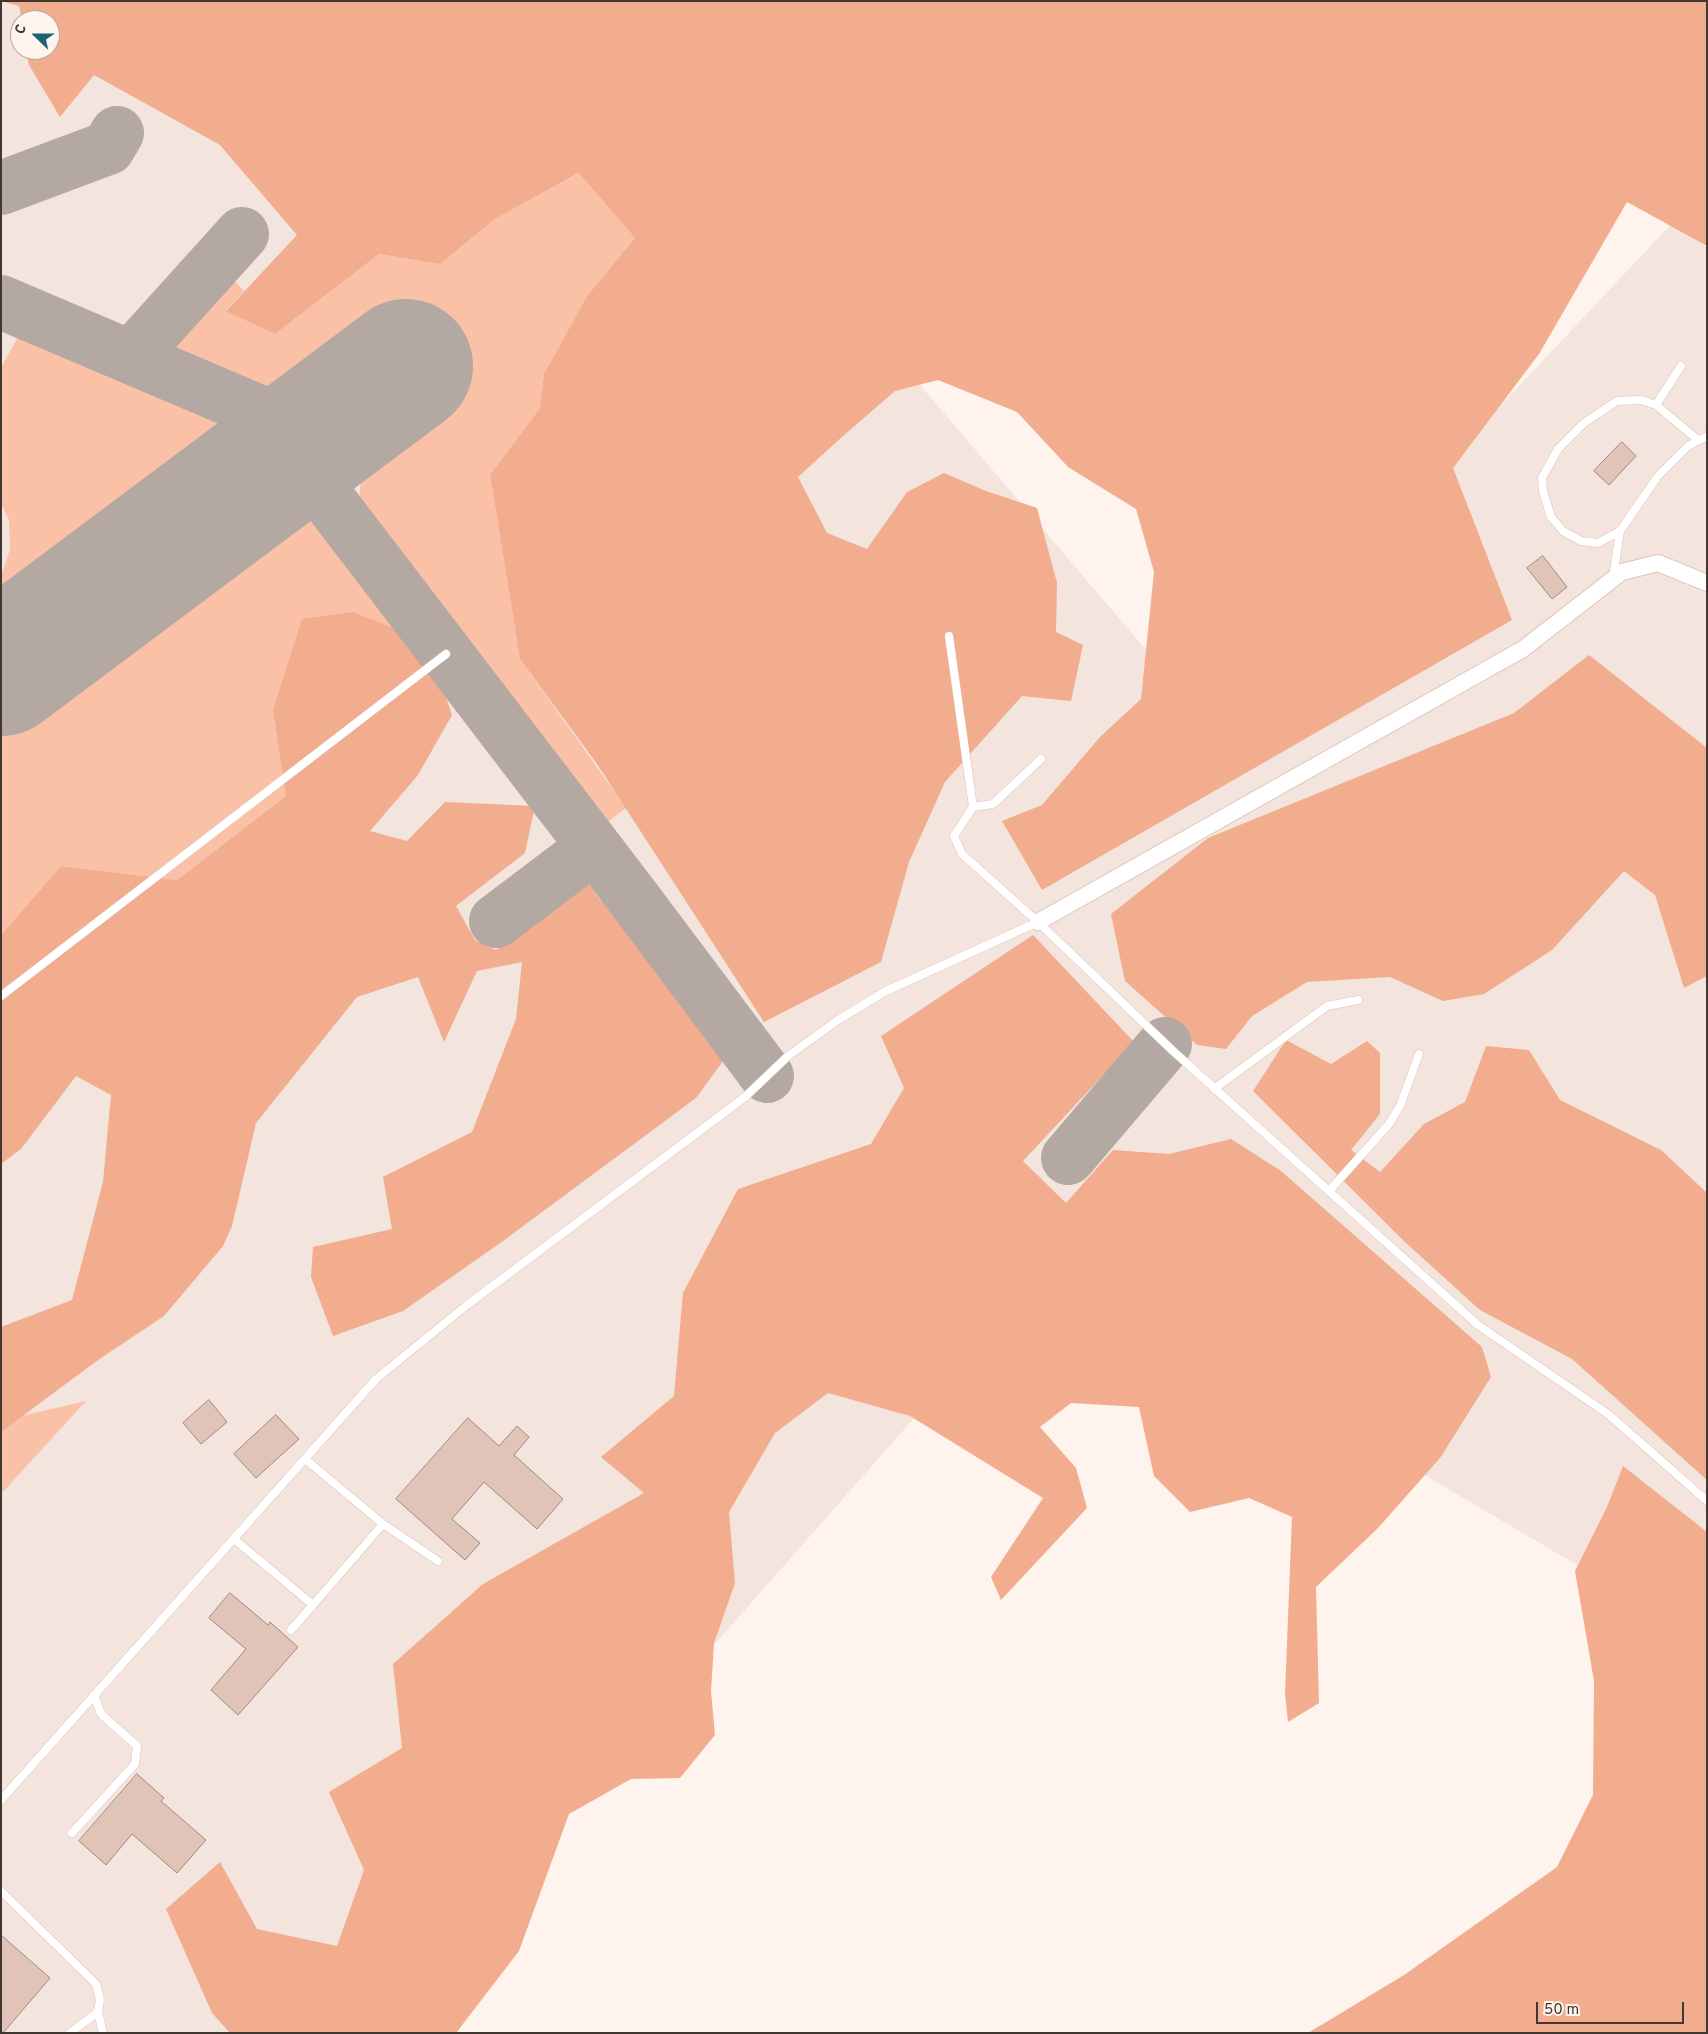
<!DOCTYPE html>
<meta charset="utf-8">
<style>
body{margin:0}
#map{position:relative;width:1708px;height:2034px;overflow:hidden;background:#fff3ee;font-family:Overpass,sans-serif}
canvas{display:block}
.frame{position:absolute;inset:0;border:2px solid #413631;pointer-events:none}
.north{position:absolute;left:10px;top:10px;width:50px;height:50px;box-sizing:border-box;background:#fff3ee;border:1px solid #b3a7a2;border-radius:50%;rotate:292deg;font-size:14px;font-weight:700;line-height:20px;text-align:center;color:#413631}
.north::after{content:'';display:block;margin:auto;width:18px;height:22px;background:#1c6373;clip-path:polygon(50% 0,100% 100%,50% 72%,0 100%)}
.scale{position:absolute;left:1536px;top:2002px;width:148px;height:22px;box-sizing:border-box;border:2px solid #413631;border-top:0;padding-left:6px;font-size:15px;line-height:18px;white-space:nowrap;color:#413631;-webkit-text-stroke:4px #fff3ee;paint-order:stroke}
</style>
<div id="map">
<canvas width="1708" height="2034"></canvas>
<div class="frame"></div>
<div class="north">С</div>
<div class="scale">50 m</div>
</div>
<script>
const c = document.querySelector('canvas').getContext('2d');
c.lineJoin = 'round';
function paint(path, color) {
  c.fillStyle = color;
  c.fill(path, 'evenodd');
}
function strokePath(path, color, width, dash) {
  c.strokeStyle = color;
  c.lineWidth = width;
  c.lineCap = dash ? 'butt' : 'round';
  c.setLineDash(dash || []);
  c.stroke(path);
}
paint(new Path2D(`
 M1,1L627,42L1177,686L1393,520L1676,219L1707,248V1642L1056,1257L372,2033H1ZM20,20H50V50H20Z`), '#f3e4dd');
paint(new Path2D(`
 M580,173L635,238L587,296L544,374L540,408L490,475L520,659L626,808L604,825L359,504L362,460L440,397L385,324L276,405L168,361L161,339L225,271L244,291L226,310L275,334L379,254L440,264L495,219Z
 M43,329L106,359L110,375L130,384L152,381L221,414L233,436L1,610V577L10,549L9,520L1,503V368L19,335Z
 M320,521L395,629L353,612L273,710L286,796L177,880L61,866L1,935V728L275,522Z
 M86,1401L1,1494V1432L21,1416Z`), '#fac1a7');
paint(new Path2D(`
 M1,1H1707V246L1627,202L1539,354L1453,468L1512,620L1042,890L1002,821L1042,805L1100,737L1141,699L1154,572L1136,509L1068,467L1017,412L938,380L895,391L843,436L798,477L827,533L867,549L907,492L944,473L986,491L1037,508L1057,583L1056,632L1083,645L1071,701L1022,696L945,782L909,862L881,962L764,1022L597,764L520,659L490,475L540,408L544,374L587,296L635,238L579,173L495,219L440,264L379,254L275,334L226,311L297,235L220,145L94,75L60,117L29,65L26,50H50V20H22L19,6Z
 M353,612L427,641L452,715L418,775L370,831L407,841L445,802L535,806L525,853L456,906L475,940L496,950L525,929L549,893L582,876L601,901L618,902L707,1006L726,1057L696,1098L503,1241L403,1311L333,1336L311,1277L313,1247L392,1229L383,1177L472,1132L516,1019L522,962L477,971L444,1042L418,977L357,997L256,1123L232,1226L223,1246L164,1316L98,1360L1,1432V1327L72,1300L103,1182L111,1095L76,1076L21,1149L1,1164V935L61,866L177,880L286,796L273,710L302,619Z
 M1589,655L1707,748V976L1684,988L1655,895L1624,871L1552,950L1484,994L1443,1001L1390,977L1307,982L1252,1016L1226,1049L1197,1045L1125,981L1111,914L1208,838L1514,713Z
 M1033,935L1134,1042L1023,1161L1066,1203L1113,1150L1169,1154L1231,1139L1281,1171L1482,1347L1491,1377L1440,1458L1378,1528L1316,1587L1319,1703L1288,1722L1285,1693L1292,1517L1249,1498L1190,1512L1154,1476L1139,1407L1071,1403L1040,1427L1076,1468L1087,1508L1001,1600L991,1577L1043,1498L910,1416L828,1393L775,1433L729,1512L735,1583L714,1643L711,1691L715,1735L680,1778L631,1779L569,1814L519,1951L456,2033H230L212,2013L166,1909L220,1862L257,1929L337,1946L364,1870L329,1792L402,1748L393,1664L483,1584L644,1493L601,1457L674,1396L683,1293L738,1189L871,1144L904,1088L881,1036Z
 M1286,1040L1331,1064L1367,1041L1380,1053V1114L1351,1150L1380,1172L1424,1124L1465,1102L1486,1046L1529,1050L1560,1100L1661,1150L1707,1193V1480L1572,1359L1480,1310L1406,1243L1253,1091Z
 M1623,1466L1707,1532V2033H1308L1404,1975L1557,1867L1593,1795L1594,1681L1575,1571L1607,1507Z`), '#f1ad8d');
strokePath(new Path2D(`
 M1,188L108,148L117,133
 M1,302L262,413L631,895L767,1076
 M131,357L242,234
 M496,921L594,847
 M1068,1158L1165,1044`), '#b4a8a3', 54);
strokePath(new Path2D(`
 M1,669L406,366`), '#b4a8a3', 134);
const building = new Path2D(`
 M1622,442L1636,456L1609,485L1594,471Z
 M1543,556L1567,587L1552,599L1527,568Z
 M209,1400L227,1422L201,1444L183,1423Z
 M276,1415L299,1439L256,1478L234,1454Z
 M468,1418L499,1446L517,1426L529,1437L514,1455L563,1499L537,1529L484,1482L452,1519L480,1543L465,1560L396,1499Z
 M230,1593L268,1625L270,1622L298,1647L238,1715L211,1690L246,1649L209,1618Z
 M137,1774L164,1798L161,1801L206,1840L177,1873L132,1834L106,1865L79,1841Z
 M1,1935L50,1978L3,2033H1Z`);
paint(building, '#e1c4b8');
strokePath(building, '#a3897d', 1);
const lane = new Path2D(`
 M1656,405L1681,366
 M1620,531L1598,543L1581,541L1563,531L1551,517L1543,491L1542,478L1558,449L1584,423L1617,401L1641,400L1656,405L1698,440
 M1613,578L1620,531L1658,476L1688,446L1707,436
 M949,636L973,807L954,836L962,854L1038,922L1173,1051L1478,1325L1608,1414L1707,1501
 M973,807L993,804L1041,759
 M1,996L446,654
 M1214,1089L1327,1006L1358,1000
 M1329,1191L1389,1124L1400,1106L1419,1054
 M383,1524L438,1561
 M234,1539L313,1605L383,1524L305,1459
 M291,1630L313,1605
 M1,1800L376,1379L467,1305L745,1097L788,1056L838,1020L886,991L1038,922
 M72,1833L135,1764L137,1746L101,1714L94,1695
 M1,1891L96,1984L100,2000L98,2012L70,2033
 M98,2012L103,2033`);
const street = new Path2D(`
 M1038,922L1523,649L1622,572L1658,563L1707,583`);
strokePath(lane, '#dfc3b6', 9);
strokePath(street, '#dfc3b6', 18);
strokePath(lane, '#fff', 8);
strokePath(street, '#fff', 16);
</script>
